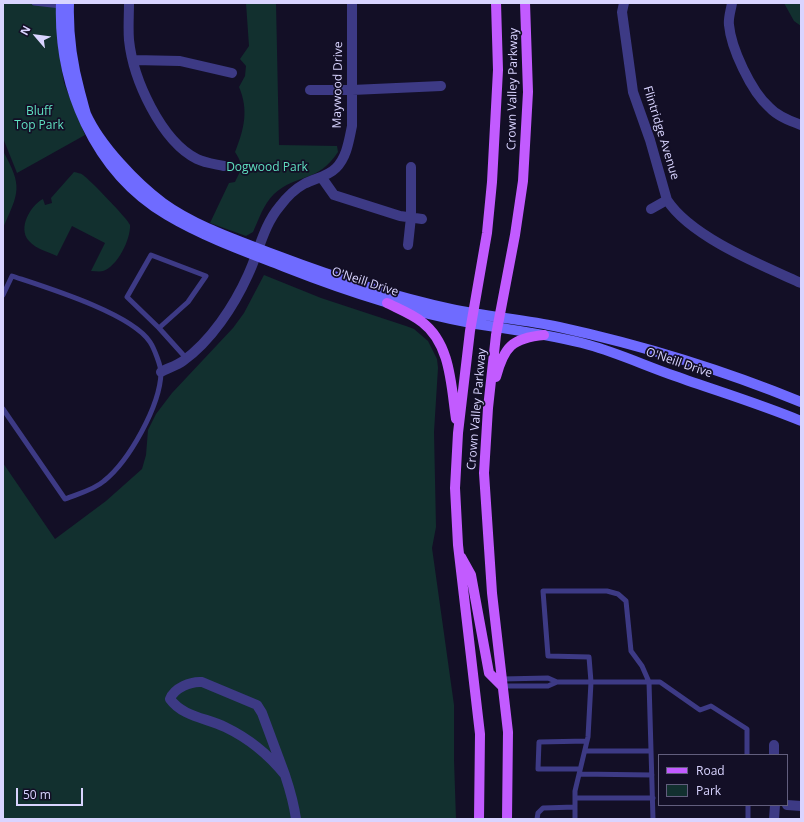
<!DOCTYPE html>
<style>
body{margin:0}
#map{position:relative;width:804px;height:822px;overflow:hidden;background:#130f26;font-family:"Open Sans",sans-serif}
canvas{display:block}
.frame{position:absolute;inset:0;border:4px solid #d9d4ff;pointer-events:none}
.legend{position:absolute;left:658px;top:754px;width:130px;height:52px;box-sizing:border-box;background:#130f26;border:1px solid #625e7d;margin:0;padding:5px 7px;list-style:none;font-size:12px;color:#d9d4ff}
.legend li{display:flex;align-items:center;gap:8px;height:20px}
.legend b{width:20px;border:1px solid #625e7d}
.north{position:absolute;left:16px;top:16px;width:40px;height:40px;-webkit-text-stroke:3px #130f26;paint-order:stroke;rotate:298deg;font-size:11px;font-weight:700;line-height:16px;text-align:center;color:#d9d4ff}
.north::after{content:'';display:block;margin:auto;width:14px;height:18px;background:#d9d4ff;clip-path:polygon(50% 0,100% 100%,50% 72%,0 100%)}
.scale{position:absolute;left:16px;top:788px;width:67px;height:18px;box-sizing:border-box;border:2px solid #d9d4ff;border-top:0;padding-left:5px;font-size:12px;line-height:14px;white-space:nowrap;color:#d9d4ff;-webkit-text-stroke:3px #130f26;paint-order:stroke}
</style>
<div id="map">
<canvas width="804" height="822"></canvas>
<div class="frame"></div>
<ul class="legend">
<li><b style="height:5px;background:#c25bff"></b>Road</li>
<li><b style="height:11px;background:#12302f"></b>Park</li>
</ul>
<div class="north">N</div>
<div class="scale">50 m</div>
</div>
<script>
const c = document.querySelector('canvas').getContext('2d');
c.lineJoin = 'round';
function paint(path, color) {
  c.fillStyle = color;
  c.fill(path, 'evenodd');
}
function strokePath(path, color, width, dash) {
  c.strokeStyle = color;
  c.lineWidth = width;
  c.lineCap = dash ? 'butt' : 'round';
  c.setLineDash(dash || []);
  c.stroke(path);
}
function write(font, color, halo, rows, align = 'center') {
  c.font = font + ' "Open Sans",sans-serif';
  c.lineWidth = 3.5;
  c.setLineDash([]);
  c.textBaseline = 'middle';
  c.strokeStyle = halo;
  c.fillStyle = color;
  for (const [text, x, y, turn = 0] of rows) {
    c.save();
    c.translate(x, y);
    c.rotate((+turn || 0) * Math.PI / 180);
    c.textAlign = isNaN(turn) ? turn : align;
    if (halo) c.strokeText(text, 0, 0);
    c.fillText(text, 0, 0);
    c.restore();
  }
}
paint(new Path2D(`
 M3,3H57V40L64,83L85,135L17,173L3,138Z
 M246,3H276L279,145L337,146L338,152C318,183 297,173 274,194C263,205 259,219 253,232L246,236L210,223L229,183L235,182C242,168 244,166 235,152C244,130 249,110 239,87L245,76L246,66L240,59L249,46Z
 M784,3H801V26L794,21Z
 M3,151C23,187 19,192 3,228Z
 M74,172C77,173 81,173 83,175C89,179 129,220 130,225C131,239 117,267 103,271C100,272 95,271 91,271L105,243L72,226L57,256C48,252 36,249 29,241C17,228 31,205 43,199L45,205L52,203L51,198Z
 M264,275L321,298L406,326L414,329L428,341L437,359L438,368L434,432L436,527L432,548L454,705V760L456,819H3V463L55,539L106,501L142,469L146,455L148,430L156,414L172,393L233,328L244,313Z`), '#12302f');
strokePath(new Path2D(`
 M34,3L61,6
 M3,295L12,276C45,287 131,313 150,342C154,348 161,366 161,373C160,406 129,461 104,481C94,490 77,494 65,499L3,409
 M159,328L188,302L206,276L151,255L127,297L159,328L186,358
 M502,679L548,678L557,682
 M503,686H548L557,682H660L700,710L711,706L747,729V755
 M585,751H651
 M580,769H538L539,742L587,741
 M579,774L652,775
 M575,798H653
 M748,805V819
 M537,819L538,813L543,808L575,807
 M575,819V791L588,737L591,682L589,657L548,656L543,591H607L618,594L626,601L631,651L642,666L649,682L653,819`), '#3d3a85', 5);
strokePath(new Path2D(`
 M129,3C129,15 128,28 129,40C133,79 161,141 197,159C205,163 215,164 224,166
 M624,3L622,12L633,92L650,140L667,200C691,237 761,265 801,283
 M732,3C731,10 728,18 729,25C731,48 751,91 769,107C777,116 790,121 801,125
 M134,60L180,61L232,73
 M310,90H352L441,86
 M322,178L334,195L400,216L422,219
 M651,209L667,200
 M408,245L411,217V167
 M161,372C168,368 176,366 183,361C211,341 234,306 248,275C259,252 263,226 280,206C286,198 295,189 304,184C315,178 327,177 336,168C347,157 349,140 352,126V3
 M774,755V745
 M285,775C269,755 248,738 225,727C207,718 183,717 170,699C174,688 191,681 202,682L257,705L262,713L285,775C290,790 294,804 296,819
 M787,805L801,806
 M774,819L775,805`), '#3d3a85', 10);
strokePath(new Path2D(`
 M61,3C58,85 94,172 167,215C204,237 246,252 285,267C346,291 406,311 471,323C510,330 550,334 589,345C618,353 646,366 675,376C717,391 760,404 801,421
 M69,3C68,34 72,63 80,92C82,99 84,108 86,114C100,145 136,183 163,203C196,227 240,241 278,256C336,278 391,296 451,309C487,317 523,319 559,327C641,345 723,370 801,402`), '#6f6bff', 10);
strokePath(new Path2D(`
 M387,303C399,309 412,314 422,322C451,344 451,386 456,419
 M496,377C504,347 512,338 544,335
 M461,557L471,575L489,673L502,686
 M479,819L480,734L458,545L455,488L458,433L470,331L487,233L492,182L498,70L496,3
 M507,819L508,732L492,593L484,473L488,408L496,335L515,235L523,181L528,92L525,3`), '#c25bff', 10);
write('12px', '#d9d4ff', '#130f26', [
 ["Maywood Drive",338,85,-89],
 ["Crown Valley Parkway",513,89,-89],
 ["Flintridge Avenue",661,133,73],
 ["O'Neill Drive",365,282,18],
 ["O'Neill Drive",679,363,19],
 ["Crown Valley Parkway",477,409,-85]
]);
write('12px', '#5fe0c0', '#130f26', [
 ["Bluff",39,112],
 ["Top Park",39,126],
 ["Dogwood Park",267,168]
]);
</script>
